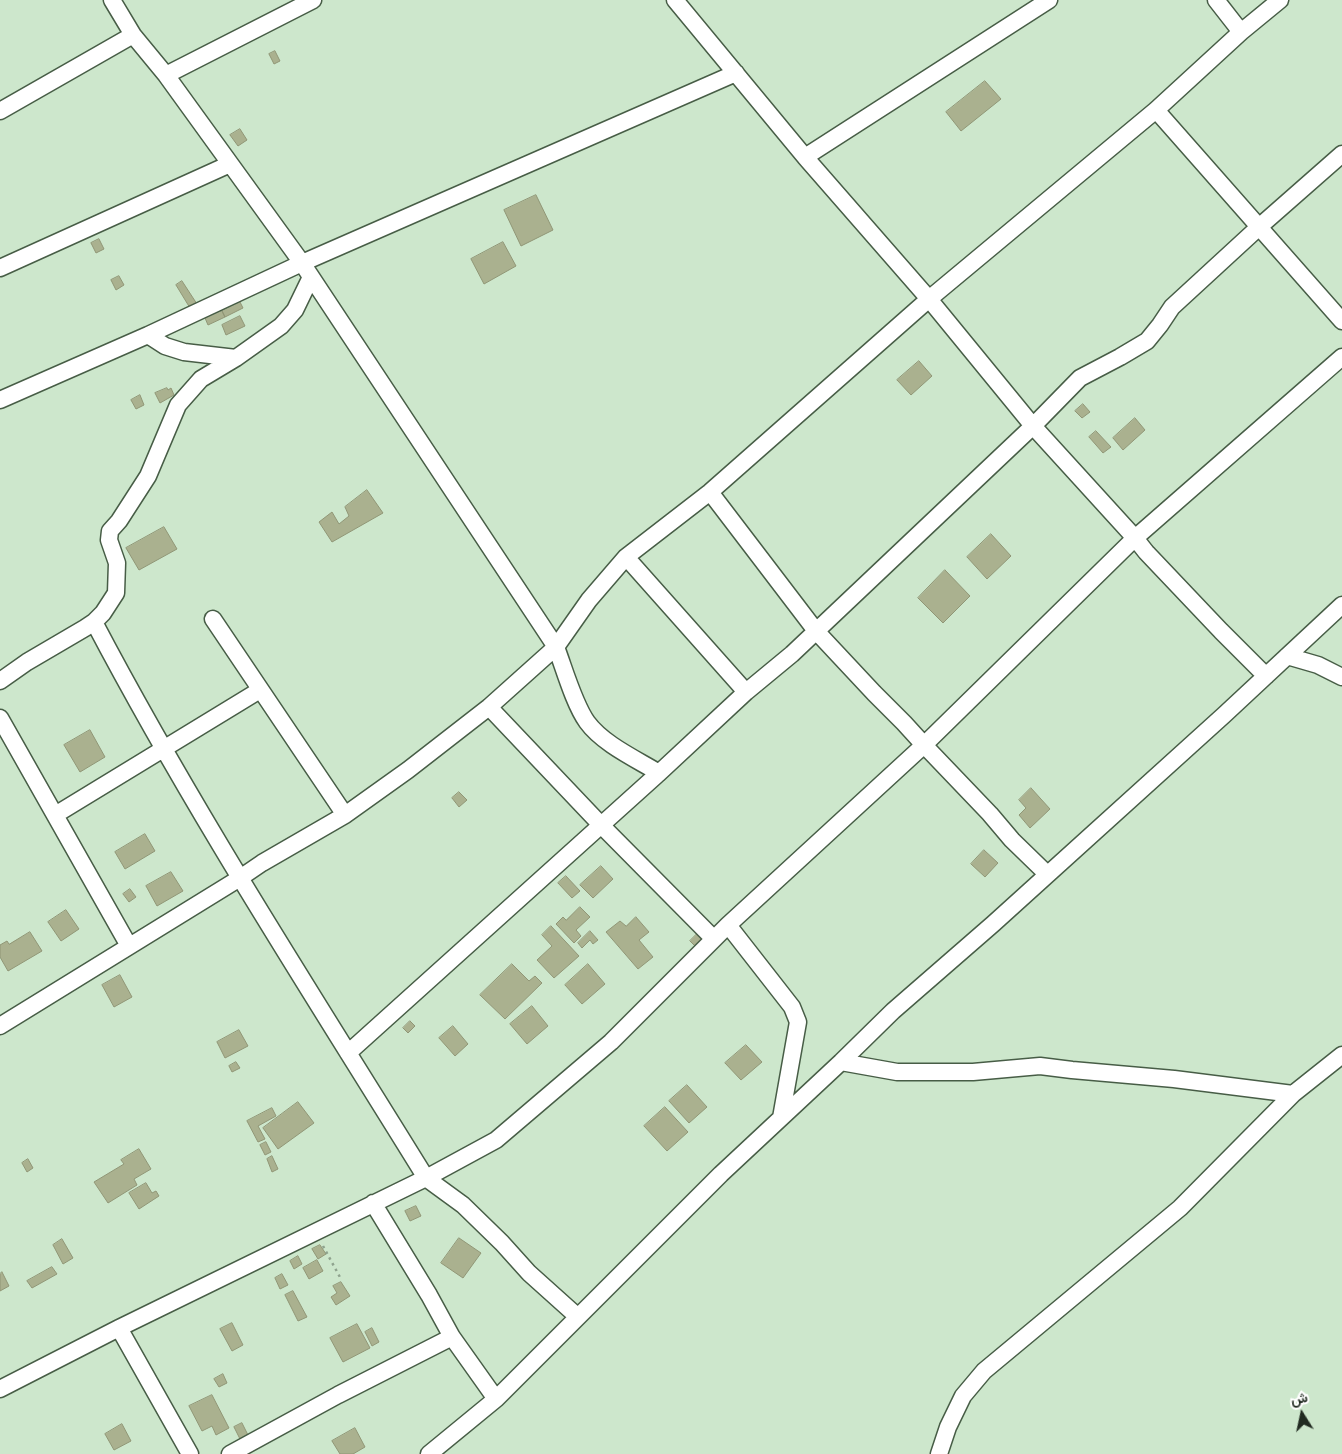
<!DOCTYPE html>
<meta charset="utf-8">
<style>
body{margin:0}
#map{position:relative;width:1342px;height:1454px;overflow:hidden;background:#cde7cc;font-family:Karla,Vazirmatn,sans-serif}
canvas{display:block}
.north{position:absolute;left:1277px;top:1389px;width:50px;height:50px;-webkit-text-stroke:4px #fff;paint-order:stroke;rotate:350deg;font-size:14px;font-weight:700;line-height:20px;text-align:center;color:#212b21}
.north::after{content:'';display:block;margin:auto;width:18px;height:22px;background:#212b21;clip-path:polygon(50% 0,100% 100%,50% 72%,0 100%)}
</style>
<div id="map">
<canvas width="1342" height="1454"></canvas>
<div class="north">ش</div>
</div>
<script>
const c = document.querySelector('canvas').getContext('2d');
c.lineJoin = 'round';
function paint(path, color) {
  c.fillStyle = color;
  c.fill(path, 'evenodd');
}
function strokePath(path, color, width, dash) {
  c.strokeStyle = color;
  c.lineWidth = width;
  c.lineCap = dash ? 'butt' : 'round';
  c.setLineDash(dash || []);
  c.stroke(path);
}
const building = new Path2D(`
 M275,51L280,61L274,64L269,54Z
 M985,81L1001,99L961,131L946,112Z
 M240,129L247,140L238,146L230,135Z
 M536,195L553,230L521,246L504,210Z
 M99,239L104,249L96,253L91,243Z
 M503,242L516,266L484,284L471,259Z
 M119,276L124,285L116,290L111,280Z
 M182,281L197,304L190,308L176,285Z
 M240,302L243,308L225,317L222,311Z
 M222,311L225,317L208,325L205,318Z
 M240,316L245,326L226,335L222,325Z
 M919,361L932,376L911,395L897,380Z
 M167,388L168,390L171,388L174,395L160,403L155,393Z
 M140,395L144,405L136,409L131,400Z
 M1083,404L1090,412L1082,418L1075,411Z
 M1135,418L1145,430L1123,450L1113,438Z
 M1096,431L1111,447L1103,453L1089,437Z
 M367,490L383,513L332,542L319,522L332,512L339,524L349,516L345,507Z
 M164,527L177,549L139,570L126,548Z
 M991,534L1011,556L987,579L967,557Z
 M945,570L970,596L943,623L918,598Z
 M90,730L105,757L80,772L64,745Z
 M1031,788L1050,809L1030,828L1019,815L1026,808L1019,800Z
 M459,792L467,800L459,807L452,798Z
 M145,834L155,851L125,869L115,852Z
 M984,850L998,863L985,877L971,864Z
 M601,866L613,879L593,898L580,885Z
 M171,872L183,891L157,906L146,886Z
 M566,876L580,891L572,898L558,883Z
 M130,889L136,897L129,902L123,894Z
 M580,907L590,917L576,930L581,936L574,943L556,924L563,917L566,920Z
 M66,910L79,929L61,941L48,922Z
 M636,917L649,932L639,940L653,957L638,969L606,932L620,921L626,926Z
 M551,926L579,956L554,978L537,960L552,946L542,935Z
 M590,931L598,940L593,944L590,940L582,948L578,943Z
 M30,932L42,951L8,971L0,957V945L7,941L9,944Z
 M697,934L702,939L695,946L690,941Z
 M512,964L529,981L535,976L542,983L505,1019L480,995Z
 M588,964L605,984L582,1004L565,985Z
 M120,975L132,997L114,1007L102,985Z
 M532,1006L548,1026L527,1044L510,1024Z
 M410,1021L415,1026L408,1033L403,1028Z
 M453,1026L468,1044L455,1056L439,1038Z
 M239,1030L248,1046L225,1058L217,1042Z
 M746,1045L762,1062L741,1080L725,1063Z
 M236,1062L240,1068L232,1072L229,1066Z
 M687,1085L707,1107L689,1123L669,1101Z
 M298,1102L314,1123L278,1149L263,1128Z
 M665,1107L688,1132L667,1151L644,1126Z
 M272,1108L276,1116L258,1126L265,1139L258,1142L247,1121Z
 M266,1142L271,1152L265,1155L260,1145Z
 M139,1149L151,1169L134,1179L137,1185L108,1203L94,1182L124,1164L121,1160Z
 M272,1156L278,1169L272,1172L267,1159Z
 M28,1159L33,1168L27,1172L22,1163Z
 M146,1183L152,1193L156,1191L159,1196L139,1209L129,1193Z
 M416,1206L421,1216L410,1221L405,1211Z
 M459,1238L481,1253L463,1278L441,1263Z
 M62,1239L73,1258L63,1264L53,1245Z
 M320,1245L326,1254L318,1259L312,1249Z
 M298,1256L302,1264L294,1269L290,1261Z
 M317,1260L323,1271L309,1279L303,1268Z
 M52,1267L57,1274L32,1288L27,1281Z
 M2,1272L9,1286L0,1291V1274Z
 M282,1274L288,1285L280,1289L275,1278Z
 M341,1282L350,1296L336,1305L331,1297L337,1293L333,1286Z
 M293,1291L307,1317L298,1321L285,1295Z
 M232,1323L243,1345L232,1351L220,1329Z
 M357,1324L370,1348L343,1362L330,1338Z
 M372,1328L379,1342L372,1346L365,1332Z
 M223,1374L227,1383L219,1387L214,1379Z
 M212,1395L229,1428L216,1435L212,1426L202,1431L189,1406Z
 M242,1423L248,1435L240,1439L234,1427Z
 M122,1424L131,1441L114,1450L105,1434Z
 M355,1428L365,1447L353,1454H340L332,1441Z`);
paint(building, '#aab18f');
strokePath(building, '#909676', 1);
const minor = new Path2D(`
 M675,0L805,157L929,299L1033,426L1135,538L1146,552L1221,631L1266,676
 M1216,0L1241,32
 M166,75L313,0
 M1156,110L1342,321
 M0,111L133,35
 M805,157L1049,0
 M0,268L230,164
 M148,335L165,346L184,352L236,358
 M0,400L148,335L302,263L736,73
 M626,557L746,692
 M213,619L345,815
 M1287,656L1318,665L1342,677
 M0,681L27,662L85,628L94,622L103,613L116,593L117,563L109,540L110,531L119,521L148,476L178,405L201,379L236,358L281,326L295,310L311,277
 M489,707L601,825L714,939
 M0,718L129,946
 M659,773C636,759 603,744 587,722C574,704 564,668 556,647L589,600L626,557L710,492L929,299L1156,110L1241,32L1280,0
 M55,815L260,690
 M1047,874L1012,840L990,814L924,745L1135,538L1342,357
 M728,925L792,1007L798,1022L781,1118
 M0,1026L240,878L262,863L345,815L408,770L489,707L556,647L302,263L166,75L133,35L112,0
 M348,1053L659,773L746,692L792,654L1033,426L1080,378L1120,357L1147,341L1160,325L1172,307L1259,227L1342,154
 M841,1062L897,1072H973L1040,1066L1072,1070L1174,1079L1293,1094
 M373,1203L429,1295L452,1337L496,1399
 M578,1317L529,1273L502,1243L463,1205L426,1178L496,1140L611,1042L728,925L924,745L904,723L874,693L816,631L710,492
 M119,1328L190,1454
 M0,1389L119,1328L426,1178C313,995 195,814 94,622
 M230,1454L338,1395L452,1337
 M429,1454L496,1399L721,1174L841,1062L893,1011L993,924L1224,715L1342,605
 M939,1454L948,1427L963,1396L984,1371L1180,1208L1293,1094L1342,1055`);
strokePath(minor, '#475d46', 19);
strokePath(new Path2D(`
 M323,1246L341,1279`), '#8fa38e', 2.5, [2.5, 4]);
strokePath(minor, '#fff', 16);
</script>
